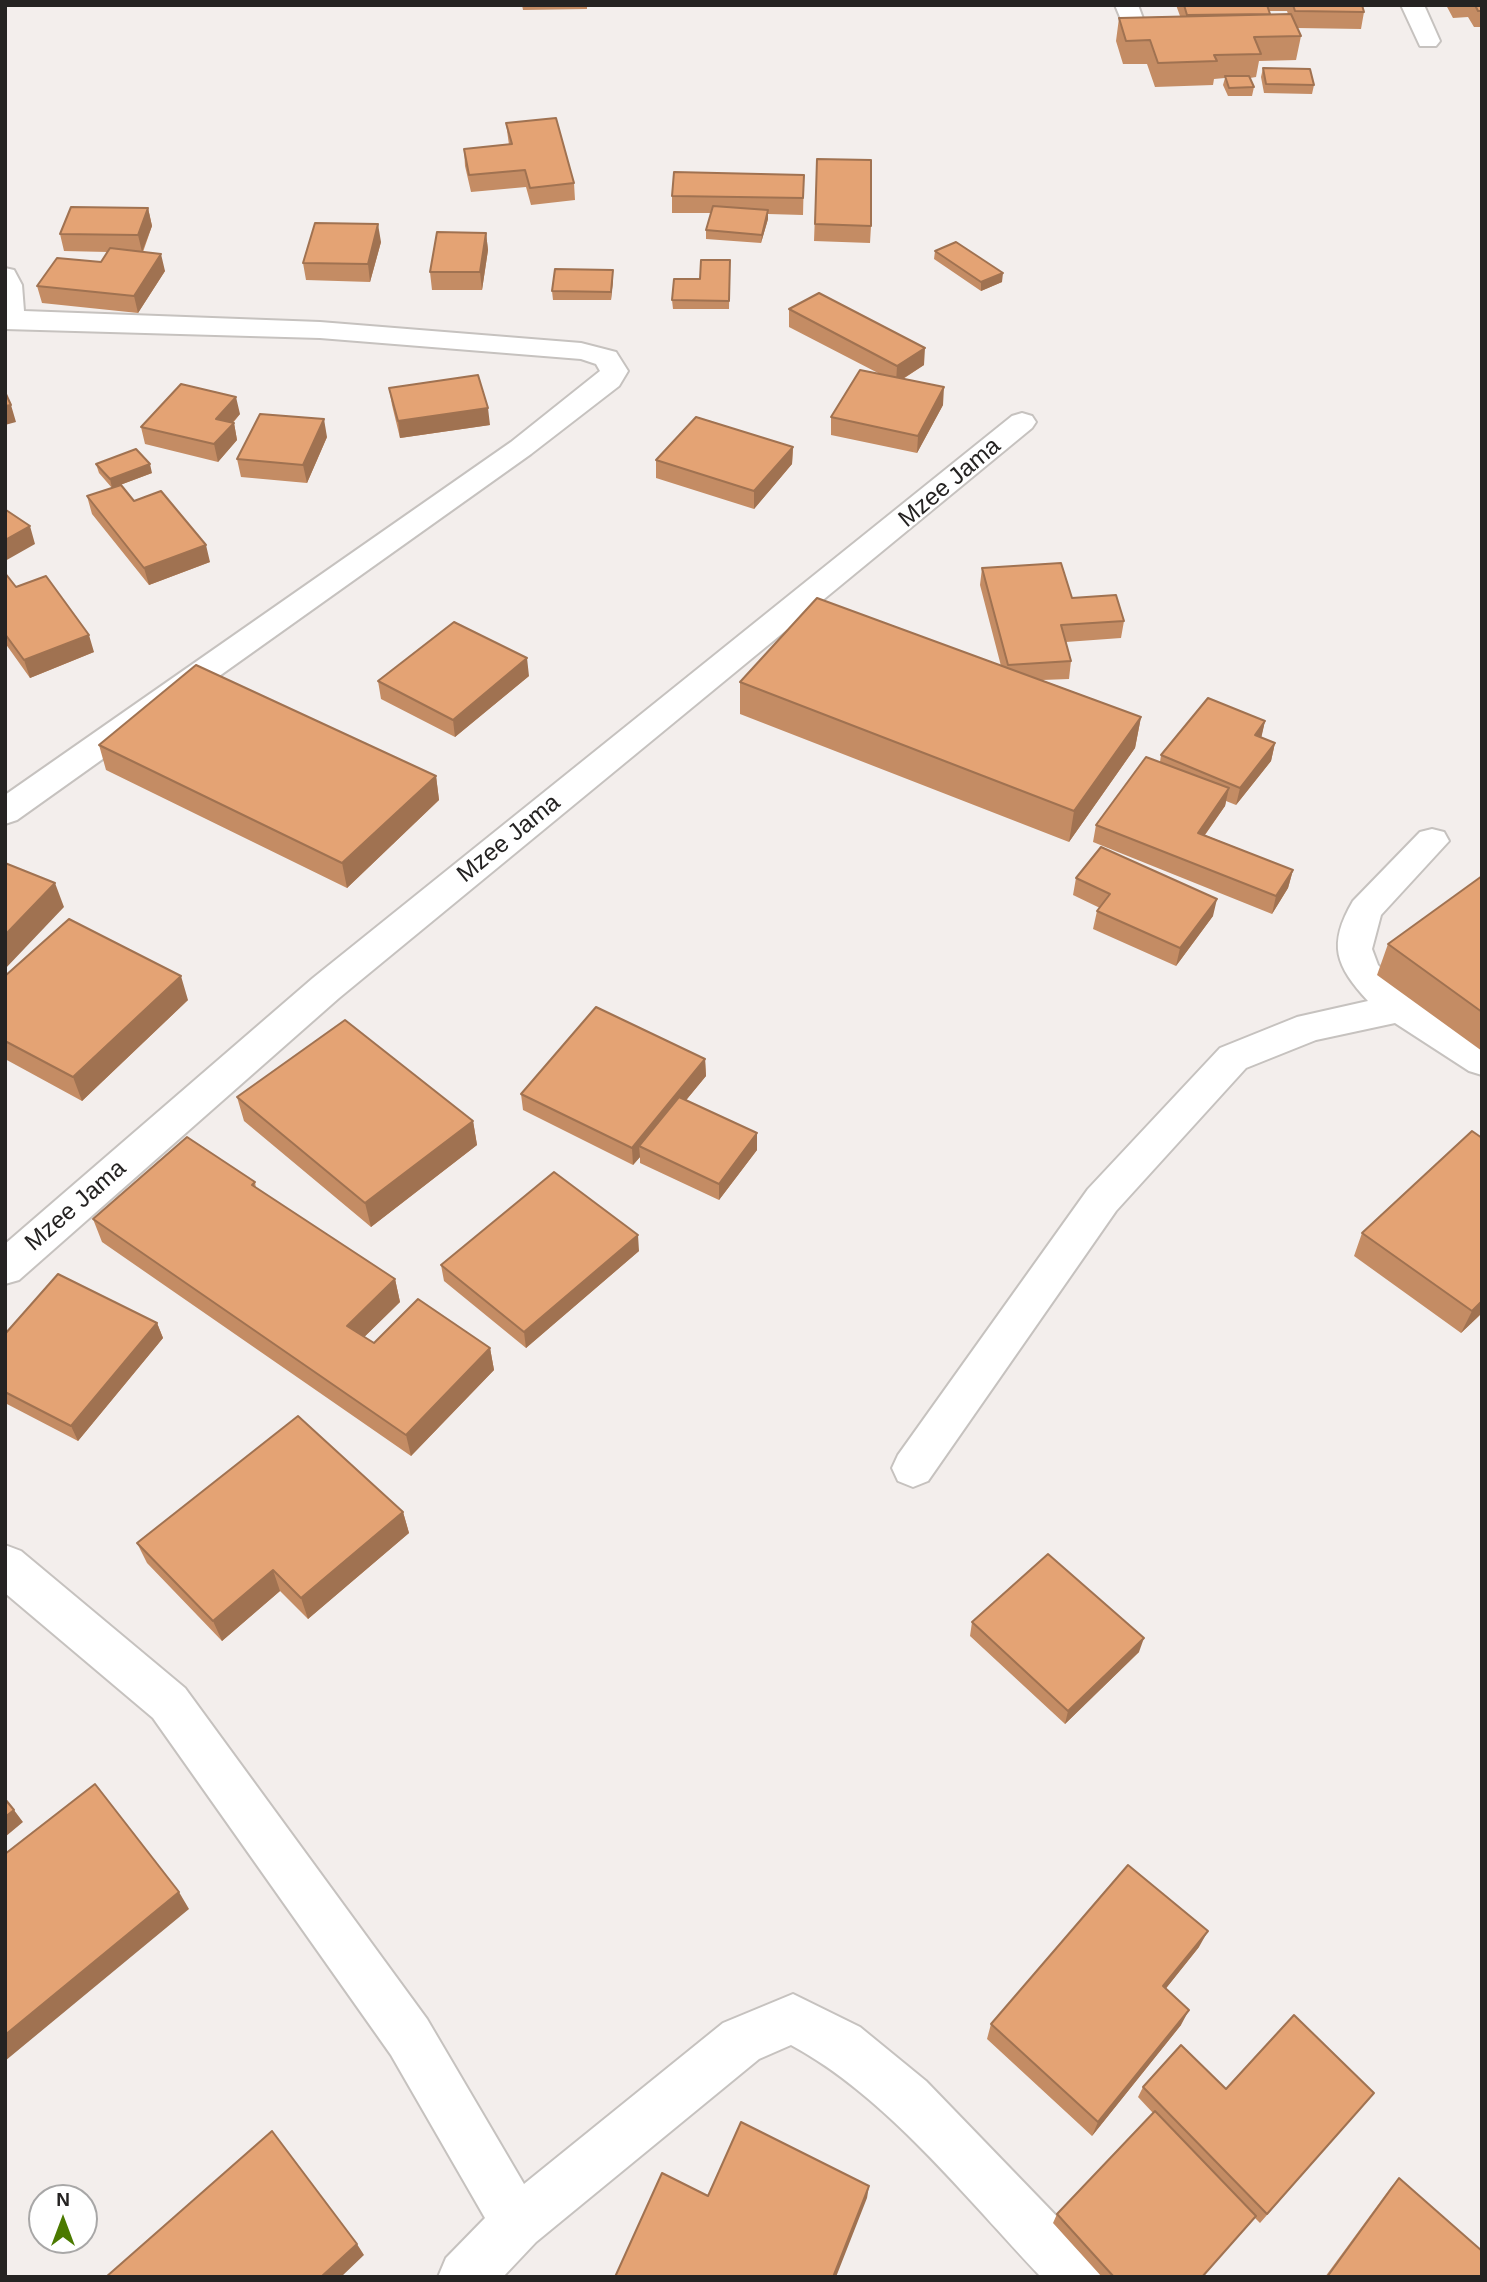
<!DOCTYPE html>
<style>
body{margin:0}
#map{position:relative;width:1487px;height:2282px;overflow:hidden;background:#f3eeec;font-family:Arial,sans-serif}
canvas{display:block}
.frame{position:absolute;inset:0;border:7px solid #252322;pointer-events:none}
.north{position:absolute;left:28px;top:2184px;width:70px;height:70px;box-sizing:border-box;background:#fff;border:2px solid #a8a7a7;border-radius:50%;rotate:0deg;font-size:19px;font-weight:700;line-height:28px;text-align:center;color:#252322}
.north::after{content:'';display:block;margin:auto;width:24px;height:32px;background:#4b7a00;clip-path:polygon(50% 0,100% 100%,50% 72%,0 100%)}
</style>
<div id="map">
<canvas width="1487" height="2282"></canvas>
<div class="frame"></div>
<div class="north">N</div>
</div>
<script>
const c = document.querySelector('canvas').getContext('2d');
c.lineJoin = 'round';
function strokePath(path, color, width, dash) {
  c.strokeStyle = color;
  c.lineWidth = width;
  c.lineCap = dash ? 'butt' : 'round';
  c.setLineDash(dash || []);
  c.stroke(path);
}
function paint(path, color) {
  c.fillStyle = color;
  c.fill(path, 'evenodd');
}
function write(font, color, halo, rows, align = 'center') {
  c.font = font + ' Arial,sans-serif';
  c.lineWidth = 5;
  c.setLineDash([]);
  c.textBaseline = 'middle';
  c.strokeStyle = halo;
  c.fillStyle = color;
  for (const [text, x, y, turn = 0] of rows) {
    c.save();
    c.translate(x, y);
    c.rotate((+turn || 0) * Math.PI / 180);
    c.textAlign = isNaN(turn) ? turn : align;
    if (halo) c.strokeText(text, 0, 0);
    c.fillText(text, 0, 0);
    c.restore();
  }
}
const minor = new Path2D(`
 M1115,5H1138L1145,24L1141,29H1125Z
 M1401,5H1424L1440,41L1436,46H1420Z
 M5,268L14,270L22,285L24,311L320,322L581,343L616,352L628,371L619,386L531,454L17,820L5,824V795L511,442L600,371L596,364L581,359L320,338L5,329Z
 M1022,413L1032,416L1036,422L1032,428L339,998L19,1280L5,1284V1244L313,978L1012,416Z
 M1432,829L1444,832L1449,841L1381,915L1372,949L1378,965L1405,993L1482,1042V1075L1469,1071L1395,1023L1316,1040L1246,1068L1116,1211L928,1481L913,1487L898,1481L892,1468L898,1455L1088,1189L1220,1048L1297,1017L1368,1001C1336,966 1327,945 1353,901L1420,832Z
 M5,1545L21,1551L185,1688L427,2019L524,2184L723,2023L793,1994L860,2027L926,2081L1097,2258L1105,2277H1041C966,2198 886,2096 791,2045L759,2059L536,2242L503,2277H438L446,2258L485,2218L391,2055L153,1718L5,1593Z`);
strokePath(minor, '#c6c2bf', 4);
paint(minor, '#fff');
paint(new Path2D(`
 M522,5H587V9L523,10Z
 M1176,5H1362L1364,12L1361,29L1297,28L1301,36L1296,60L1259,61L1256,77L1250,78L1254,87L1252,96H1228L1223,85L1225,78L1214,79L1213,85L1155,87L1147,64H1123L1116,41L1119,18L1180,16ZM1269,11H1287L1288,14H1270Z
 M1446,5H1482V27H1474L1468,17L1453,18Z
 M1263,68L1314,85L1312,94L1264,93L1261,77Z
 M506,123L574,183L575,200L531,205L526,187L471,192L465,166L464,149L509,145Z
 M817,159L871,226L870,243L814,241Z
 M804,175L803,215L768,214V219L761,243L706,239V230L711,213H672V196Z
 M148,208L152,226L143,252L165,271L138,313L42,303L37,286L101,262L108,252L64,251L60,234Z
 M486,233L488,250L482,290H432L430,272Z
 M381,242L370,282L306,280L303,263Z
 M935,251L1002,282L981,291L934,259Z
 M730,260L729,309H673L672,300L700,279Z
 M613,279L611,300H553L552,291Z
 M789,309L924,365L903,379L943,405L917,453L831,435V417L878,373L789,327Z
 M389,388L490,425L400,438L392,405Z
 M240,414L233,423H234L237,440L218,462L145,444L141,427Z
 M327,437L307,483L241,477L237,459Z
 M793,447L792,464L754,509L656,478V460Z
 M96,464L152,473L120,485L134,501L210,562L149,585L92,514L87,496L112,488L99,473Z
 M982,568L1072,598L1124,621L1121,638L1066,642L1071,661L1069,679L1042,680L1141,717L1135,748L1069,842L740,714V682L1001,666L980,585Z
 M5,573L16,587L94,652L30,678L5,643Z
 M529,676L455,737L381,699L378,681Z
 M1265,721L1261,737L1275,743L1271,761L1236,805L1226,801L1225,806L1205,835L1293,870L1288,888L1272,914L1093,842L1096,825L1160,762L1161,755Z
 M99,745L436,776L439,800L347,888L106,770Z
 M1482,876V1051L1377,975L1388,944Z
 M1076,878L1213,916L1176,966L1093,929L1097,911L1100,908L1073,895Z
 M5,976L188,1000L82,1101L5,1059Z
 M705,1059L706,1076L686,1100L757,1133V1150L719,1200L640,1163V1157L633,1165L523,1110L521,1094Z
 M237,1097L473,1121L477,1145L371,1227L244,1121Z
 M255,1182L256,1188L395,1279L400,1302L364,1337L374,1343L490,1348L494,1370L411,1456L102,1242L93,1219Z
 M1362,1233L1482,1313L1461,1333L1354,1256Z
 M639,1251L526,1348L444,1281L441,1265Z
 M157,1323L163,1338L78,1441L5,1403V1334Z
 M403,1512L409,1533L308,1619L280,1591L222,1641L147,1563L137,1543Z
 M972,1622L1139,1652L1065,1724L970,1636Z
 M1199,1947L1166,1988L1181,2025L1092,2136L987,2039L991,2024Z
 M1143,2087L1226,2089L1374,2093L1260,2223L1255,2218L1202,2277H1102L1053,2223L1057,2214L1153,2113L1138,2097Z
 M1399,2178L1482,2277H1325L1391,2187Z`), '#c48c64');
paint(new Path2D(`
 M148,208L152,226L142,252L138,235Z
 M768,210V219L761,243L762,235Z
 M378,224L381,242L370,282L368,264Z
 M486,233L488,250L482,290L480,272Z
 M161,254L165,271L138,313L134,296Z
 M613,270V279L611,300V292Z
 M1003,273L1002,282L981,291V282Z
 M925,348L924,365L896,383L897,366Z
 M944,387L943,405L917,453L918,436Z
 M236,397L240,414L220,436L216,419Z
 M11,405L16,422L5,425V406Z
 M488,408L490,425L400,438L398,421Z
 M324,419L327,437L307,483L303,465Z
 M234,423L237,440L218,462L214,444Z
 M793,447L792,464L754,509V491Z
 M150,464L152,473L112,488L110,479Z
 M30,526L35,544L5,561V540Z
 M206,545L210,562L149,585L144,568Z
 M89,635L94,652L30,678L24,660Z
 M527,658L529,676L455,737L453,720Z
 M1141,717L1135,748L1069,842L1074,811Z
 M1265,721L1261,739L1255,735Z
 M1275,743L1271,761L1236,805L1240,788Z
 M436,776L439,800L347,888L342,863Z
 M1229,788L1225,806L1194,850L1198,833Z
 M1293,870L1288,888L1272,914L1276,896Z
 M55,883L64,907L5,969V935Z
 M1217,899L1213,916L1176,966L1180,948Z
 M181,976L188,1000L82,1101L73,1077Z
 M705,1059L706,1076L646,1149L639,1146L640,1157L633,1165L632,1148Z
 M473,1121L477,1145L371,1227L365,1203Z
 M757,1133V1150L719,1200V1184Z
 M638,1235L639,1251L526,1348L524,1332Z
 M395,1279L400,1302L353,1348L347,1326Z
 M1482,1301V1313L1461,1333L1472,1311Z
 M157,1323L163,1338L78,1441L71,1426Z
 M490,1348L494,1370L411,1456L406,1435Z
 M403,1512L409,1533L308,1619L301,1598Z
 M273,1570L280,1591L222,1641L213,1621Z
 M1144,1638L1139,1652L1065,1724L1068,1711Z
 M14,1810L23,1822L5,1837V1817Z
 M179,1892L189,1909L5,2061V2035Z
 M1208,1931L1199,1947L1156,2001L1163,1986Z
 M1189,2010L1181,2025L1092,2136L1098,2122Z
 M869,2186L867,2198L836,2277H833Z
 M357,2244L364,2255L341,2277H321Z`), '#a07251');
const building = new Path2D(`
 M1184,5H1267L1270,14L1187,15Z
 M1293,5H1362L1364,12L1295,11Z
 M1475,5H1482V11H1478Z
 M1291,14L1301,36L1254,37L1261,54L1214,55L1217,61L1158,63L1150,40L1126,41L1119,18Z
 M1263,68L1310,69L1314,85L1266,84Z
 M1225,76H1249L1254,87L1229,88Z
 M556,118L574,183L530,188L525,170L469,175L464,149L512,144L506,123Z
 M817,159L871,160V226L815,224Z
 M674,172L804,175L803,198L672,196Z
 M713,206L768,210L762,235L706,230Z
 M71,207L148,208L138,235L60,234Z
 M315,223L378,224L368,264L303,263Z
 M437,232L486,233L480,272H430Z
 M956,242L1003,273L981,282L935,251Z
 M110,248L161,254L134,296L37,286L57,258L101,262Z
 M701,260H730L729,301L672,300L674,279H700Z
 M555,269L613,270L611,292L552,291Z
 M819,293L925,348L897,366L789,309Z
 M860,370L944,387L918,436L831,417Z
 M478,375L488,408L398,421L389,388Z
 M181,384L236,397L216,419L234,423L214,444L141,427Z
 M5,392L11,405L5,406Z
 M260,414L324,419L303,465L237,459Z
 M696,417L793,447L754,491L656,460Z
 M136,449L150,464L110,479L96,464Z
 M121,485L134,501L161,491L206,545L144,568L87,496Z
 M6,510L30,526L5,540V511Z
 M1061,563L1072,598L1116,595L1124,621L1061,625L1071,661L1008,665L982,568Z
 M5,573L16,587L46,576L89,635L24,660L5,634Z
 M817,598L1141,717L1074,811L740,682Z
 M454,622L527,658L453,720L378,681Z
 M196,665L436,776L342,863L99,745Z
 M1208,698L1265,721L1255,735L1275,743L1240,788L1161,755Z
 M1146,757L1229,788L1198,833L1293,870L1276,896L1096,825Z
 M1101,847L1217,899L1180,948L1097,911L1110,894L1076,878Z
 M5,863L55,883L5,935Z
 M1482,876V1012L1388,944Z
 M69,919L181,976L73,1077L5,1041V976Z
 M596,1007L705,1059L632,1148L521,1094Z
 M345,1020L473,1121L365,1203L237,1097Z
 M679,1097L757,1133L719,1184L639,1146Z
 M1472,1131L1482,1138V1301L1472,1311L1362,1233Z
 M187,1137L255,1182L252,1185L395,1279L347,1326L374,1343L418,1299L490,1348L406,1435L93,1219Z
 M554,1172L638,1235L524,1332L441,1265Z
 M58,1274L157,1323L71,1426L5,1392V1334Z
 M298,1416L403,1512L301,1598L273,1570L213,1621L137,1543Z
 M1048,1554L1144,1638L1068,1711L972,1622Z
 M95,1784L179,1892L5,2035V1854Z
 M5,1799L14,1810L5,1817Z
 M1128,1865L1208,1931L1163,1986L1189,2010L1098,2122L991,2024Z
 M1294,2015L1374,2093L1267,2214L1143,2087L1181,2045L1226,2089Z
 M1155,2111L1256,2216L1202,2277H1114L1057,2214Z
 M741,2122L869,2186L833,2277H615L662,2173L708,2196Z
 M272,2131L357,2244L321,2277H106Z
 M1399,2178L1482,2251V2277H1327Z`);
paint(building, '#e4a374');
strokePath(building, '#a07251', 2);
write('24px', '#252322', '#fff', [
 ["Mzee Jama",950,483,-40],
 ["Mzee Jama",509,839,-39],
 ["Mzee Jama",76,1206,-41]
]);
</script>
